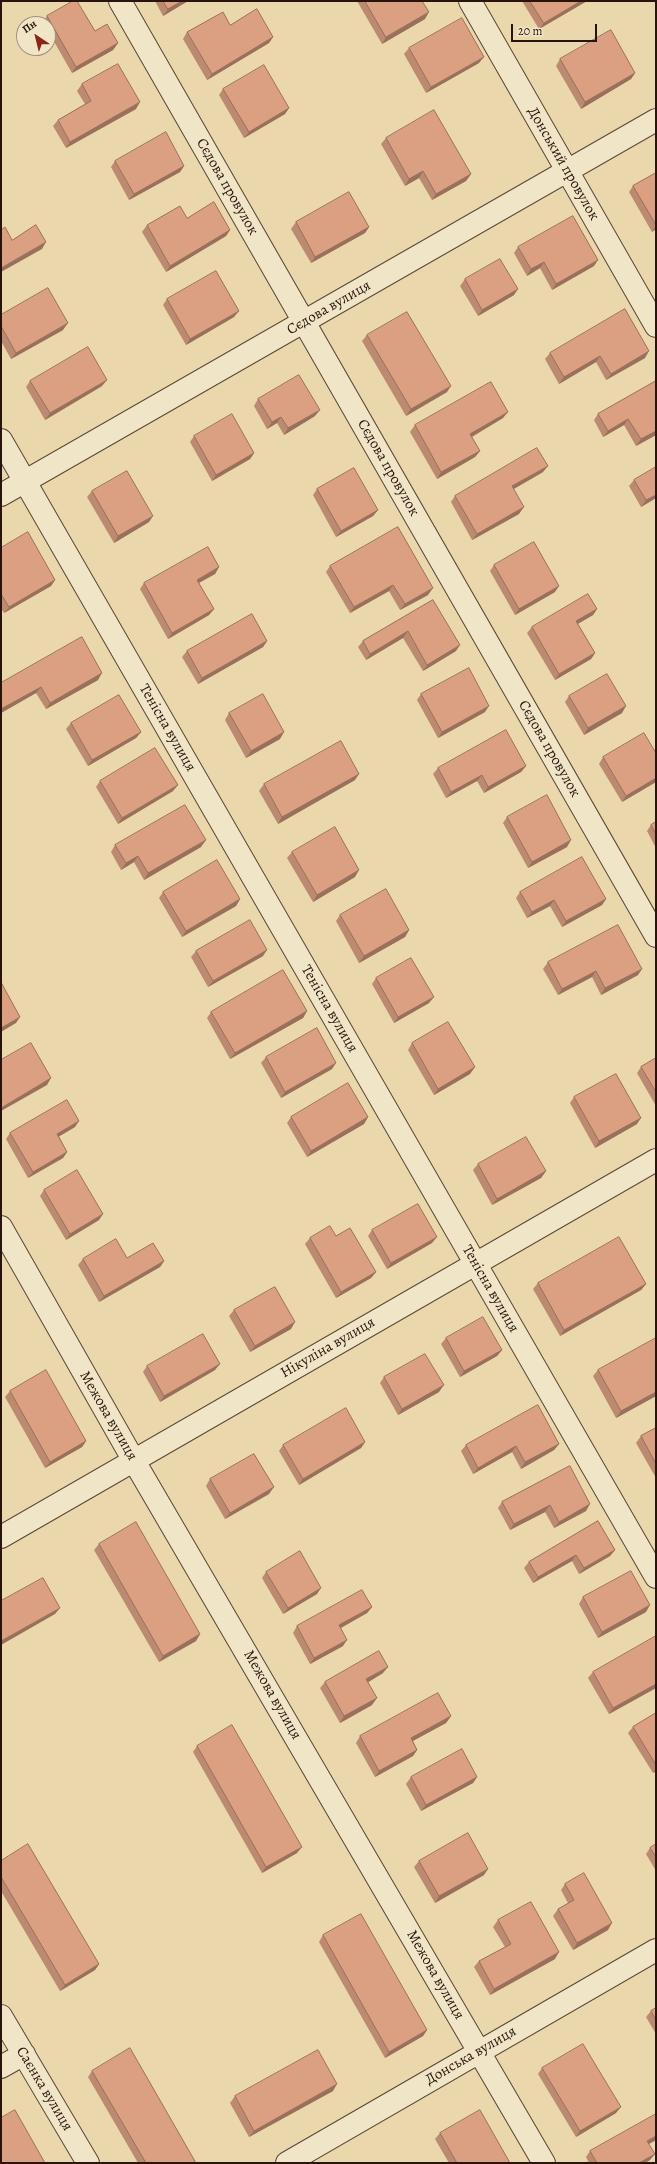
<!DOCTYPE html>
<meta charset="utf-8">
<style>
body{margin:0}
#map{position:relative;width:657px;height:2164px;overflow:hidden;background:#ead7ab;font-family:Alegreya,serif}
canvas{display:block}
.frame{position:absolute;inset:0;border:2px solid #28140c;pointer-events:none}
.north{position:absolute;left:16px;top:16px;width:40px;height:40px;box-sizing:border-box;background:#f1e5c8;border:1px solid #a1917d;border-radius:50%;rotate:325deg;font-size:11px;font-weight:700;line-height:16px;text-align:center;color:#28140c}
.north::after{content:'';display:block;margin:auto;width:14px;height:18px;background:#8f2418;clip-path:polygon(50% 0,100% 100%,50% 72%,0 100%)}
.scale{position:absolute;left:511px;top:24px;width:86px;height:18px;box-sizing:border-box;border:2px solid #28140c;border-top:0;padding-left:5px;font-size:12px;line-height:14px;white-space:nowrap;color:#28140c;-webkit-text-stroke:3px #f1e5c8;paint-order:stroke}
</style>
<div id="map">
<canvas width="657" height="2164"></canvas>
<div class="frame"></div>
<div class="north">Пн</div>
<div class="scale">20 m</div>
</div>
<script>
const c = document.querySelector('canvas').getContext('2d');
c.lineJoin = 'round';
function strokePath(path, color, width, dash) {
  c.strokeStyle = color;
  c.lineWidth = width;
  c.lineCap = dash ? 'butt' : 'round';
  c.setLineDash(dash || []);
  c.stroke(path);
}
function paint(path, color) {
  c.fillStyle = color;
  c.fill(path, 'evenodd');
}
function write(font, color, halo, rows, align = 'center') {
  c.font = font + ' Alegreya,serif';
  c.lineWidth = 3;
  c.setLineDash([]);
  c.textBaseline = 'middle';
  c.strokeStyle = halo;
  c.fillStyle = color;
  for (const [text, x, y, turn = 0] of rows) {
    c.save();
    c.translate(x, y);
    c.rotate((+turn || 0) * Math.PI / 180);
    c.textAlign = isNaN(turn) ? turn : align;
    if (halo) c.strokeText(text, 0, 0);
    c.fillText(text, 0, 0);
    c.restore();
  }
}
const minor = new Path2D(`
 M120,1L656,936
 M470,1L656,326
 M1,440L656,1577
 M1,495L656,120
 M1,1227L134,1461L544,2163
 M1,1537L656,1160
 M1,2016L88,2163
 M1,2067L24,2054
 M287,2163L656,1950`);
strokePath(minor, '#584534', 24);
strokePath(minor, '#f1e5c8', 22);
paint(new Path2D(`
 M155,1H188L163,16Z
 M357,1H422L425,19L382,44Z
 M522,1H587L539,29Z
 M47,16L95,31L118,43L113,50L72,73L48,31V24H44L43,22Z
 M230,25L273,37L269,43L207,80L183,39L187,32Z
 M409,48L479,63L426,93L404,54Z
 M560,59L635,73L631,79L581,109L556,66Z
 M82,84L136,109L66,148L53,126L58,120L85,104L77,91Z
 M223,89L289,108L285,114L244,138L219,95Z
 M386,138L471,174L466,181L432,200L419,178L405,186L381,144Z
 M115,161L184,166L180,172L129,200L111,167Z
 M656,173V229L652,232L629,192L633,186Z
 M187,218L230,230L226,236L166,272L142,232L147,225Z
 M296,222L369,227L365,233L311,263L291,229Z
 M518,247L594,266L552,290L540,268L527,276L514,253Z
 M465,279L514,295L478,316L460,286Z
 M167,299L234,317L186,345L163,305Z
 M1,315L63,330L11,359L1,341Z
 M367,335L447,392L406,416L362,341Z
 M550,353L645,358L606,380L596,362L559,384L545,359Z
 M30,381L102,386L45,420L26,387Z
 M656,381V435L636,446L624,425L603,437L594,420L598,414Z
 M258,399L315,416L284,435L277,423L267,429L254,406Z
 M503,418L472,437L480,451L475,457L437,479L410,432L415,425Z
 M194,436L254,453L250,459L212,481L190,442Z
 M543,472L513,489L519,514L472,540L451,502L455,496Z
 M634,480L656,498L641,507L629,486Z
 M317,489L378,510L373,516L336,537L313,495Z
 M92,491L149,522L114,543L87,497Z
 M1,548L55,580L51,586L4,613L1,608Z
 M494,565L555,592L515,615L490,571Z
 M330,566L428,595L400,610L389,591L350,613L326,572Z
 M219,567L215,574L199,583L214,609L209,615L168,639L140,589L144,583Z
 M433,600L456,651L423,671L403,638L366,660L358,647L363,641Z
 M597,609L593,615L578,624L595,653L591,659L555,680L527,633L532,627Z
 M267,641L263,647L198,684L182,657L187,651Z
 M98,680L46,709L36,693L1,713V683Z
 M421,694L485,712L438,738L417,700Z
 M569,696L622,713L584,735L565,702Z
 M229,713L280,739L246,758L225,720Z
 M71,723L141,732L136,738L88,766L66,729Z
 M656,753V782L622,802L599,764L603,757Z
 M526,766L521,772L484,793L477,781L446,798L433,774L438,768Z
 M355,780L278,824L259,791L264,784Z
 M100,781L173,791L118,824L96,787Z
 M507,817L567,847L528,868L503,823Z
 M656,822V848L647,831L651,825Z
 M115,845L201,847L144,880L134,862L121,870L111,852Z
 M292,852L355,877L313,902L287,858Z
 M163,892L240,899L236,906L182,937L159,898Z
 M520,892L606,899L602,905L562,927L550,906L527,918L516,898Z
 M340,915L409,930L405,937L359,963L336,921Z
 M196,951L263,956L208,987L191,957Z
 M548,962L638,975L601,995L592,977L558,995L543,969Z
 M376,978L429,1003L394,1023L372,984Z
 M307,1011L303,1018L230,1059L207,1018L211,1012Z
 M412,1043L470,1074L434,1095L408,1050Z
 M266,1057L332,1069L281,1098L261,1063Z
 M656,1058V1106L637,1073L641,1067Z
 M574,1097L637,1124L595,1148L570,1103Z
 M291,1117H368L364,1124L307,1157L287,1123Z
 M75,1127L59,1136L67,1152L63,1158L28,1178L6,1139L10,1133Z
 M478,1164L546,1171L541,1178L492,1205L473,1170Z
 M44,1190L99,1220L66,1240L40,1196Z
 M372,1230L432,1243L387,1269L368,1236Z
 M336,1236L376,1272L371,1278L336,1298L305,1244L310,1238Z
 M127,1258L164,1261L160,1267L99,1302L78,1265L83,1259Z
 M538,1283L646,1284L641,1290L560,1336L533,1289Z
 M234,1310L291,1329L250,1352L229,1316Z
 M446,1338L502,1350L497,1356L460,1377L441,1344Z
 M147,1366L215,1370L160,1402L143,1372Z
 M598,1370L656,1396L616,1418L593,1376Z
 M384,1377L439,1392L398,1415L380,1383Z
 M10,1391L86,1441L82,1447L45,1468L5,1397Z
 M656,1428V1478L636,1443L641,1436Z
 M365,1442L361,1448L299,1485L279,1451L283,1445Z
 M559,1444L554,1450L521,1469L512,1452L473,1474L461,1451L466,1445Z
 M570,1466L586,1511L554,1528L545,1512L510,1530L498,1508L502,1502Z
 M210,1479L269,1494L225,1519L206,1486Z
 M598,1521L615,1550L610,1556L579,1574L572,1561L533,1583L524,1568L529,1562Z
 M99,1544L200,1634L196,1641L159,1662L94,1550Z
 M266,1572L317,1594L283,1614L262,1578Z
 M583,1597L646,1612L598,1638L579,1604Z
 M372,1607L367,1613L341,1628L343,1646L310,1664L293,1633L297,1626Z
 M593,1672L656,1688L609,1714L588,1678Z
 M383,1673L368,1682L372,1705L340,1723L320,1688L325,1682Z
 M656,1713V1771L653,1773L628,1733L633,1727Z
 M451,1716L446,1723L413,1741L417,1750L413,1756L375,1777L356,1743L360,1736Z
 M197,1746L297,1853L262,1873L193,1752Z
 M411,1777H477L473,1783L421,1811L406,1784Z
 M656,1844V1871L646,1854L650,1848Z
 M1,1861L99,1964L95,1970L60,1991L1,1891Z
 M419,1861L484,1875L435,1903L414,1867Z
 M565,1884L608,1930L573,1950L553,1916L558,1909L568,1903L561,1890Z
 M498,1920L555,1959L490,1995L474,1967L479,1961L505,1947L493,1927Z
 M323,1935L427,2030L423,2036L385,2058L319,1942Z
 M656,2008V2034L646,2017L651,2011Z
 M542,2068L616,2113L576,2137L538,2074Z
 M92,2071L196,2163H138L88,2077Z
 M333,2091L249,2137L230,2103L235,2096Z
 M440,2133L510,2163H449L435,2139Z
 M656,2140L649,2144L650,2160L645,2163H589L586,2157L590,2151Z`), '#bc8a70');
paint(new Path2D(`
 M182,1H188L163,16L168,9Z
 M581,1H587L539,29L544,23Z
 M429,12L425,19L382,44L386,37Z
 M273,37L269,43L207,80L212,74Z
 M118,43L113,50L72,73L76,67Z
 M484,57L479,63L426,93L431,87Z
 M635,73L631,79L581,109L585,102Z
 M140,102L136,109L66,148L70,142Z
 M289,108L285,114L244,138L249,132Z
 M184,166L180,172L129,200L134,194Z
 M423,171L419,178L405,186L409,179Z
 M471,174L466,181L432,200L436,194Z
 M656,226V229L652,232Z
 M369,227L365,233L311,263L315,257Z
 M230,230L226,236L166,272L170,266Z
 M46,242L42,249L1,272V268Z
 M598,260L594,266L552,290L556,284Z
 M544,262L540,268L527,276L531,269Z
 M518,289L514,295L478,316L482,310Z
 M239,311L234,317L186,345L190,339Z
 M68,323L63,330L11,359L16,353Z
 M649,351L645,358L606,380L611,374Z
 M600,356L596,362L559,384L564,377Z
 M107,380L102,386L45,420L50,413Z
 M451,386L447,392L406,416L411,409Z
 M320,410L315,416L284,435L288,428Z
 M508,412L503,418L466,440L470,434Z
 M281,417L277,423L267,429L272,422Z
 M628,419L624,425L603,437L608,431Z
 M656,431V435L636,446L641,439Z
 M480,451L475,457L437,479L441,472Z
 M254,453L250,459L212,481L216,475Z
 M548,466L543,472L507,493L512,486Z
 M656,495V498L641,507L646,500Z
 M524,507L519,514L472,540L477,534Z
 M378,510L373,516L336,537L341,531Z
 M153,516L149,522L114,543L118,536Z
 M219,567L215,574L193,586L197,580Z
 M55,580L51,586L4,613L9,607Z
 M393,585L389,591L350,613L354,607Z
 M559,586L555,592L515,615L519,609Z
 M433,588L428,595L400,610L405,604Z
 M214,609L209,615L168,639L172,633Z
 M597,609L593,615L572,627L576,621Z
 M408,631L403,638L366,660L370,654Z
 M267,641L263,647L198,684L202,678Z
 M460,645L456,651L423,671L427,665Z
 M595,653L591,659L555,680L559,674Z
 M102,673L98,680L46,709L50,703Z
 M41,687L36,693L1,713V709Z
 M489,706L485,712L438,738L442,732Z
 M626,706L622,713L584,735L588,728Z
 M141,732L136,738L88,766L92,760Z
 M284,732L280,739L246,758L251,751Z
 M526,766L521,772L484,793L488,787Z
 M359,774L355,780L278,824L282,817Z
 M482,775L477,781L446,798L451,792Z
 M656,778V782L622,802L626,796Z
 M178,785L173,791L118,824L122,818Z
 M206,840L201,847L144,880L148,873Z
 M571,840L567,847L528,868L532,862Z
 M138,856L134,862L121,870L126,863Z
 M359,870L355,877L313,902L317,895Z
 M240,899L236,906L182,937L186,931Z
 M606,899L602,905L562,927L566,921Z
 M554,900L550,906L527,918L532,912Z
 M409,930L405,937L359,963L364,956Z
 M267,950L263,956L208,987L213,981Z
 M642,969L638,975L601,995L605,988Z
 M596,971L592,977L558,995L562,989Z
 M434,997L429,1003L394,1023L398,1017Z
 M307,1011L303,1018L230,1059L235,1053Z
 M20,1017L16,1023L1,1032V1028Z
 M336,1063L332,1069L281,1098L285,1092Z
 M475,1067L470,1074L434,1095L438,1089Z
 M51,1078L47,1085L1,1111V1108Z
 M368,1117L364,1124L307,1157L311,1151Z
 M641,1118L637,1124L595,1148L599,1141Z
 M79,1121L75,1127L53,1140L57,1134Z
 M67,1152L63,1158L28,1178L33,1172Z
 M546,1171L541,1178L492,1205L497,1199Z
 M103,1214L99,1220L66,1240L70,1234Z
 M437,1237L432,1243L387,1269L391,1263Z
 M164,1261L160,1267L99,1302L104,1296Z
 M376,1272L371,1278L336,1298L341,1292Z
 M646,1284L641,1290L560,1336L564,1330Z
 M295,1322L291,1329L250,1352L255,1346Z
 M502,1350L497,1356L460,1377L464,1371Z
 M220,1364L215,1370L160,1402L164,1396Z
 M444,1385L439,1392L398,1415L402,1409Z
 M656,1392V1396L616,1418L621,1411Z
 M86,1441L82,1447L45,1468L50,1462Z
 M365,1442L361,1448L299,1485L303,1479Z
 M559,1444L554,1450L521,1469L525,1462Z
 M516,1446L512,1452L473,1474L478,1468Z
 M274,1487L269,1494L225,1519L230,1513Z
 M590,1504L586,1511L554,1528L559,1522Z
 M550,1505L545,1512L510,1530L514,1524Z
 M615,1550L610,1556L579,1574L584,1568Z
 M576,1555L572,1561L533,1583L538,1577Z
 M321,1588L317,1594L283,1614L288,1608Z
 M650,1605L646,1612L598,1638L602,1632Z
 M372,1607L367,1613L335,1631L339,1625Z
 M60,1608L55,1614L1,1645V1641Z
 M200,1634L196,1641L159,1662L163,1656Z
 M347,1640L343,1646L310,1664L314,1658Z
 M388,1667L383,1673L362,1686L366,1679Z
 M656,1684V1688L609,1714L613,1708Z
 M377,1698L372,1705L340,1723L344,1716Z
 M451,1716L446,1723L407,1744L411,1738Z
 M417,1750L413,1756L375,1777L379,1771Z
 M656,1768V1771L653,1773Z
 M477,1777L473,1783L421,1811L426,1805Z
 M302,1847L297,1853L262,1873L266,1867Z
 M488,1869L484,1875L435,1903L439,1896Z
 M612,1923L608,1930L573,1950L577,1943Z
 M559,1952L555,1959L490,1995L494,1989Z
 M99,1964L95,1970L60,1991L65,1985Z
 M427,2030L423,2036L385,2058L389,2052Z
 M337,2084L333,2091L249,2137L254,2131Z
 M621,2107L616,2113L576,2137L580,2131Z
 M656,2136V2140L643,2147L647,2141Z
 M655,2154L650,2160L645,2163H639Z`), '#99705b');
const building = new Path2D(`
 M73,1H77L95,31L107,24L118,43L76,67L47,16Z
 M163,1H182L168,9Z
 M365,1H422L429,12L386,37Z
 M530,1H581L544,23Z
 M257,9L273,37L212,74L187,32L223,12L230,25Z
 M462,18L484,57L431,87L409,48Z
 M611,30L635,73L585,102L560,59Z
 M118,64L140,102L70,142L58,120L91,101L82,84Z
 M264,65L289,108L249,132L223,89Z
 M434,110L471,174L436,194L423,171L409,179L386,138Z
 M166,132L184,166L134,194L115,161Z
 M656,173V225L633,186Z
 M349,192L369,227L315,257L296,222Z
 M214,202L230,230L170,266L147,225L180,206L187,218Z
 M573,216L598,260L556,284L544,262L531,269L518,247Z
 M36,225L46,242L1,268V230L5,227L12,240Z
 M500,259L518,289L482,310L465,279Z
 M216,271L239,311L190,339L167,299Z
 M48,288L68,323L16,353L1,326V315Z
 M625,309L649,351L611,374L600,356L564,377L550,353Z
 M407,312L451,386L411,409L367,335Z
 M88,347L107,380L50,413L30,381Z
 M299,375L320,410L288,428L281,417L272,422L258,399Z
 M656,381V431L641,439L628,419L608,431L598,414Z
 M491,382L508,412L470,434L480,451L441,472L415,425Z
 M232,414L254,453L216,475L194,436Z
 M537,448L548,466L512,486L524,507L477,534L455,496Z
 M656,467V495L646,500L634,480Z
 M354,468L378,510L341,531L317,489Z
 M127,471L153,516L118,536L92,491Z
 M398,527L433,588L405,604L393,585L354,607L330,566Z
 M28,532L55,580L9,607L1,594V548Z
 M534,542L559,586L519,609L494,565Z
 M208,547L219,567L197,580L214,609L172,633L144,583Z
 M588,594L597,609L576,621L595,653L559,674L532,627Z
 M433,600L460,645L427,665L408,631L370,654L363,641Z
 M252,614L267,641L202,678L187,651Z
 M82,637L102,673L50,703L41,687L1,709V683Z
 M469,668L489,706L442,732L421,694Z
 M607,674L626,706L588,728L569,696Z
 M263,694L284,732L251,751L229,713Z
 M119,695L141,732L92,760L71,723Z
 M506,730L526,766L488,787L482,775L451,792L438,768Z
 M644,733L656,753V778L626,796L603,757Z
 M341,741L359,774L282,817L264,784Z
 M155,748L178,785L122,818L100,781Z
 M547,795L571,840L532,862L507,817Z
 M185,805L206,840L148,873L138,856L126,863L115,845Z
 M656,822V834L651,825Z
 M335,827L359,870L317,895L292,852Z
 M582,857L606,899L566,921L554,900L532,912L520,892Z
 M217,860L240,899L186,931L163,892Z
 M386,889L409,930L364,956L340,915Z
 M250,920L267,950L213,981L196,951Z
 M618,925L642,969L605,988L596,971L562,989L548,962Z
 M411,958L434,997L398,1017L376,978Z
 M283,970L307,1011L235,1053L211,1012Z
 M2,984L20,1017L1,1028V985Z
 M448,1022L475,1067L438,1089L412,1043Z
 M317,1028L336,1063L285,1092L266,1057Z
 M31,1043L51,1078L1,1108V1060Z
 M656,1058V1092L641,1067Z
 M616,1074L641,1118L599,1141L574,1097Z
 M348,1083L368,1117L311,1151L291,1117Z
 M67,1100L79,1121L57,1134L67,1152L33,1172L10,1133Z
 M526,1137L546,1171L497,1199L478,1164Z
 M77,1170L103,1214L70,1234L44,1190Z
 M418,1204L437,1237L391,1263L372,1230Z
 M330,1226L336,1236L350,1228L376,1272L341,1292L310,1238Z
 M619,1237L646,1284L564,1330L538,1283Z
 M116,1239L127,1258L153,1243L164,1261L104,1296L83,1259Z
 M275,1287L295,1322L255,1346L234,1310Z
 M483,1317L502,1350L464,1371L446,1338Z
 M203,1334L220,1364L164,1396L147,1366Z
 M656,1338V1392L621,1411L598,1370Z
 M425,1354L444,1385L402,1409L384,1377Z
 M46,1370L86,1441L50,1462L10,1391Z
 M538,1405L559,1444L525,1462L516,1446L478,1468L466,1445Z
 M346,1408L365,1442L303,1479L283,1445Z
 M656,1428V1464L641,1436Z
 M254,1454L274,1487L230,1513L210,1479Z
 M570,1466L590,1504L559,1522L550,1505L514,1524L502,1502Z
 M598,1521L615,1550L584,1568L576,1555L538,1577L529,1562Z
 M136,1522L200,1634L163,1656L99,1544Z
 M300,1551L321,1588L288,1608L266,1572Z
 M631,1571L650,1605L602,1632L583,1597Z
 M43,1578L60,1608L1,1641V1601Z
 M362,1590L372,1607L339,1625L347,1640L314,1658L297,1626Z
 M656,1636V1684L613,1708L593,1672Z
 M379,1651L388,1667L366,1679L377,1698L344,1716L325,1682Z
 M438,1693L451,1716L411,1738L417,1750L379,1771L360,1736Z
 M656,1713V1765L633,1727Z
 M232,1725L302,1847L266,1867L197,1746Z
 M462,1749L477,1777L426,1805L411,1777Z
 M468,1833L488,1869L439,1896L419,1861Z
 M28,1844L99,1964L65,1985L1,1877V1861Z
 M656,1844V1857L650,1848Z
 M584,1873L612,1923L577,1943L558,1909L574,1900L565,1884Z
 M531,1902L559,1952L494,1989L479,1961L511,1944L498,1920Z
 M361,1914L427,2030L389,2052L323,1935Z
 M656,2008V2020L651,2011Z
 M583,2044L621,2107L580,2131L542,2068Z
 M130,2048L196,2163H146L92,2071Z
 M318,2050L337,2084L254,2131L235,2096Z
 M15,2110L45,2163H1V2118Z
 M480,2110L510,2163H457L440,2133Z
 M656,2114V2136L647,2141L655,2154L639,2163H597L590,2151Z`);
paint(building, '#dba082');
strokePath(building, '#99705b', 1);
write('15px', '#28140c', '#f1e5c8', [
 ["Донський провулок",563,164,60],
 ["Сєдова провулок",227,187,60],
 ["Сєдова вулиця",329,308,-30],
 ["Сєдова провулок",388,468,60],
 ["Тенісна вулиця",167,728,60],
 ["Сєдова провулок",549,749,60],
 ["Тенісна вулиця",329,1009,60],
 ["Тенісна вулиця",490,1289,60],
 ["Нікуліна вулиця",328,1348,-30],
 ["Межова вулиця",108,1416,60],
 ["Межова вулиця",272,1695,60],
 ["Межова вулиця",435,1975,60],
 ["Донська вулиця",471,2056,-30],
 ["Саєнка вулиця",44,2089,59]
]);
</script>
